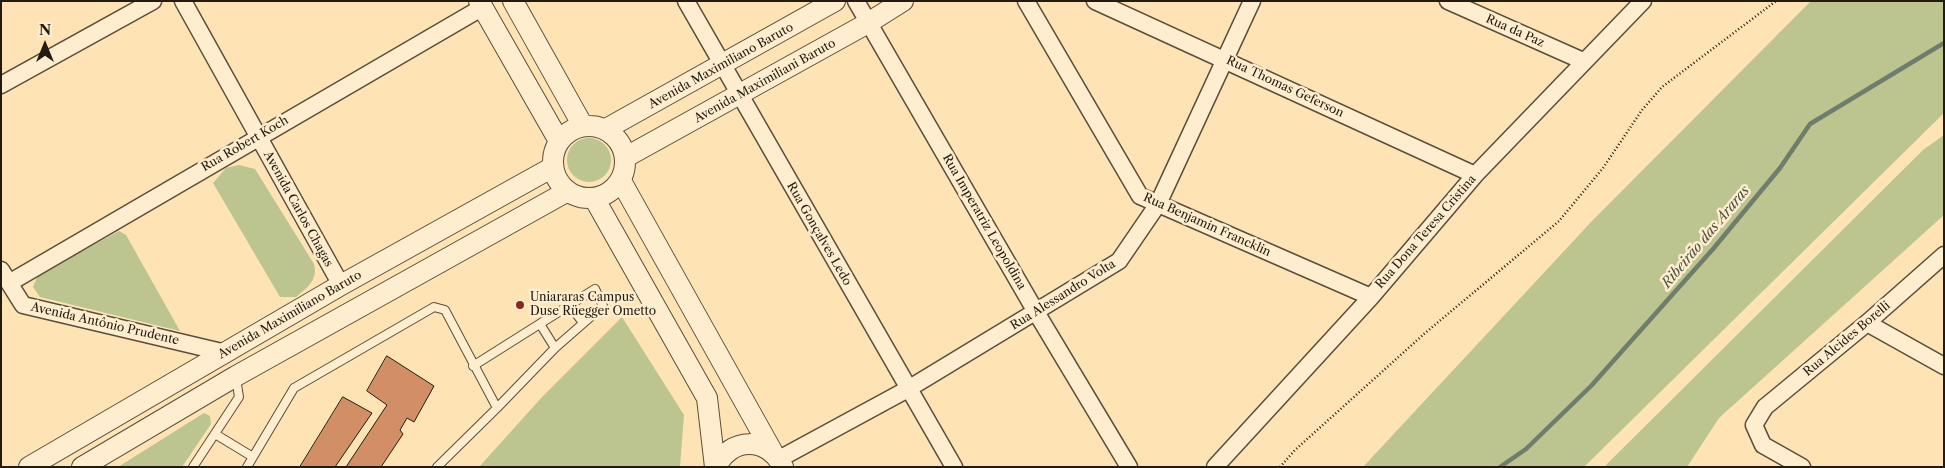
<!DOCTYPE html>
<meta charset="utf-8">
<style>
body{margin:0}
#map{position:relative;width:1945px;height:468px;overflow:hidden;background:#fee3b4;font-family:"Libre Caslon Text",serif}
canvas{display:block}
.frame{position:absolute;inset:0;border:2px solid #231b11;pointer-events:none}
.north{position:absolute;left:20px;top:20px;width:50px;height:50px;-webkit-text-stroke:4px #feedce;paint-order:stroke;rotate:0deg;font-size:14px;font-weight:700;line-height:20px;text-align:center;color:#231b11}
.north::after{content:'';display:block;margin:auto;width:18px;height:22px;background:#231b11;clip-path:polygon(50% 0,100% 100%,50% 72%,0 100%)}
</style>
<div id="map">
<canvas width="1945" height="468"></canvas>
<div class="frame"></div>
<div class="north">N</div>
</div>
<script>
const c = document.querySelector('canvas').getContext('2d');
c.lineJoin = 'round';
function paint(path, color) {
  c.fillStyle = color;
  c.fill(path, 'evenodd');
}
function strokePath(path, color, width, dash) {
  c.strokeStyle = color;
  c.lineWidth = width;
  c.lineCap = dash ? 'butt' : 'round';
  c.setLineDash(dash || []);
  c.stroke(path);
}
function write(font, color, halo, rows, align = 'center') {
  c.font = font + ' "Libre Caslon Text",serif';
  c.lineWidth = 5;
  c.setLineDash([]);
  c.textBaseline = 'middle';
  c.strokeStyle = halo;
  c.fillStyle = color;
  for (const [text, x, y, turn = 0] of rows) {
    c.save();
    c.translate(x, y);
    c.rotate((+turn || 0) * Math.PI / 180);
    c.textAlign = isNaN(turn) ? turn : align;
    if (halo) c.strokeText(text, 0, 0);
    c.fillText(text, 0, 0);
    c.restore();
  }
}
paint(new Path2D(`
 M1811,1H1944V113L1584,467H1363L1592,221Z
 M1944,135V215L1719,418L1687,467H1604L1923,150Z
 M567 160a22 22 0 1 1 44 0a22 22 0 1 1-44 0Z
 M239,165L255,169L314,264C318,280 308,287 296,297H280L213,183L226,168Z
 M119,231L126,235L180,331L40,297L33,287L38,275Z
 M622,317L684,415L680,467H479L543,396Z
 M204,413L210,416L211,424L182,467H118Z`), '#bcc490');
strokePath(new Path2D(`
 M1500,467L1526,449L1591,386L1713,249L1780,168L1810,124L1944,43`), '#6e7d6c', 4.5);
const building = new Path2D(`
 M387,356L434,386L414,422L407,418L400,430L403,434L381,467H346L387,405L367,391Z
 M343,397L372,413L335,467H300Z`);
paint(building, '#d28f66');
strokePath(building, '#231b11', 1);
const service = new Path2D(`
 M569,304L583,323
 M540,324L555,348
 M473,366L595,289L603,306L555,348L497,408
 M215,434L253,457
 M193,467L239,397L236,378
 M247,467L294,388L434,307L445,310L497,408L437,467`);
const minor = new Path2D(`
 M183,1L341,285
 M686,1L954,467
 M856,1L1036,312L1129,467
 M1026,1L1140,196L1371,297
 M1095,1L1475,175
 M1448,1L1583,61
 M1,85L153,1
 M1,270L23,305L226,353
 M9,283L483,7
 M1867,323L1944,366
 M779,459L908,389L1119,261L1158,204L1252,1
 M1215,467L1371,297L1475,175L1643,1
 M1802,467L1763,445L1754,425L1765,407L1867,323L1944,255`);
const tertiary = new Path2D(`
 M479,1L559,141
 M513,1L583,126
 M553 162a36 36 0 1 1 72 0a36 36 0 1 1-72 0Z
 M606,129L835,1
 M626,157L868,23L903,1
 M621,181L772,451
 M594,198L707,398L715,467
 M29,467L341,285L553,167
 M82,467L236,376L568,191
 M716,467C730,437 768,436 783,467`);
strokePath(service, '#5a4d3a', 10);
strokePath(minor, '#5a4d3a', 19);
strokePath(tertiary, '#5a4d3a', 22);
strokePath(new Path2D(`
 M1280,467L1295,450L1424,334L1559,221L1603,168L1642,110L1662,87L1776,1`), '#231b11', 2.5, [1, 2.5]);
strokePath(service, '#feedce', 8);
strokePath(minor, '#feedce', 16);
strokePath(tertiary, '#feedce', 20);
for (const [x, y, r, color] of [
 [520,305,5,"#8f2418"]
]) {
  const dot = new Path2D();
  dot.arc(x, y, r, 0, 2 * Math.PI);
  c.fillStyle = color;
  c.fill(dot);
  strokePath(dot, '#feedce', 2);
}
write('12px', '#231b11', '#feedce', [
 ["Rua da Paz",1515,31,24],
 ["Avenida Maximiliano Baruto",721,66,-29],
 ["Avenida Maximiliani Baruto",765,81,-29],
 ["Rua Thomas Geferson",1285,87,25],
 ["Rua Robert Koch",245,144,-30],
 ["Avenida Carlos Chagas",298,209,61],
 ["Rua Imperatriz Leopoldina",984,222,60],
 ["Rua Benjamin Francklin",1207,225,24],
 ["Rua Dona Teresa Cristina",1426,232,-49],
 ["Rua Gonçalves Ledo",819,234,60],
 ["Rua Alessandro Volta",1063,295,-32],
 ["Avenida Maximiliano Baruto",290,315,-30],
 ["Avenida Antônio Prudente",105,324,13],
 ["Rua Alcides Borelli",1847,339,-40]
]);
write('12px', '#231b11', '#feedce', [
 ["Uniararas Campus",530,298],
 ["Duse Rüegger Ometto",530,312]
], 'left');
write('italic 14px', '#4f5446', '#feedce', [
 ["Ribeirão das Araras",1706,237,-50]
]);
</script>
